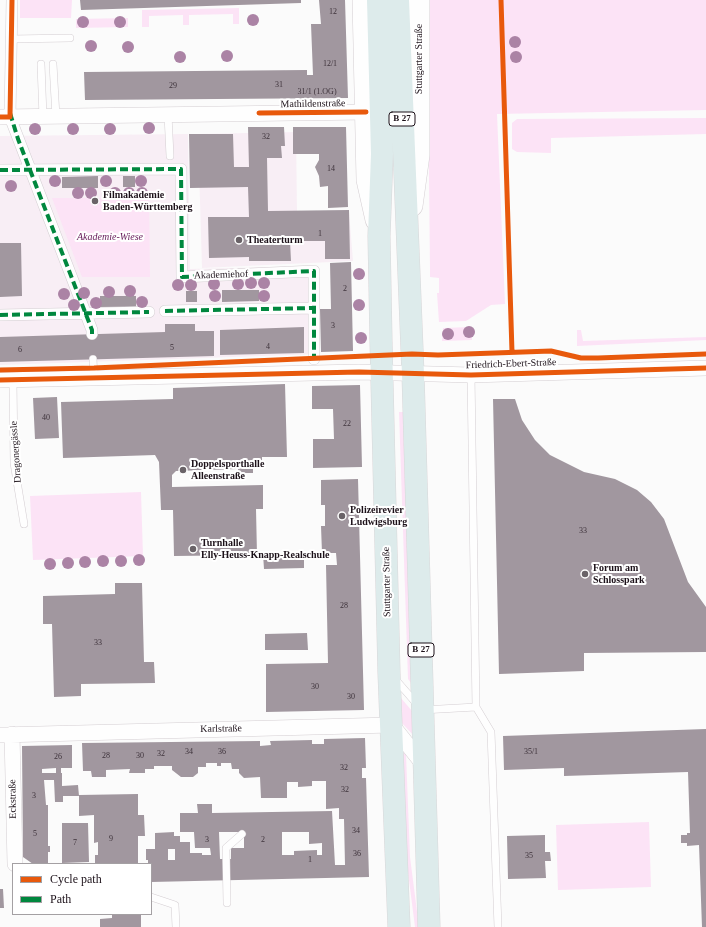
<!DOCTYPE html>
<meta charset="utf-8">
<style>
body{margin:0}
#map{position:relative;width:706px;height:927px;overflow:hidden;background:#fbfbfb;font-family:"Times New Roman",serif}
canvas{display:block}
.legend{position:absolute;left:12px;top:863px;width:140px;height:52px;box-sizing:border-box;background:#fff;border:1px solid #a4a0a3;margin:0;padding:5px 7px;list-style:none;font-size:12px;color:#1c1119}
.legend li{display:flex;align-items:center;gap:8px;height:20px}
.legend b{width:20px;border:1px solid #a4a0a3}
</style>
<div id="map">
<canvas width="706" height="927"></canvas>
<ul class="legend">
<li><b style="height:5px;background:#e8590c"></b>Cycle path</li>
<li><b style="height:5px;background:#00873e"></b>Path</li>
</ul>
</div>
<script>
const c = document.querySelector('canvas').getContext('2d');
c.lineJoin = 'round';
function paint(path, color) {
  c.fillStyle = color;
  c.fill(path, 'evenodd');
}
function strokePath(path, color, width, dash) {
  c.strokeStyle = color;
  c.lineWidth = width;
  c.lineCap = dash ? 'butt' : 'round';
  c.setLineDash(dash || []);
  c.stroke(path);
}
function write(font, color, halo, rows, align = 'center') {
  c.font = font + ' "Times New Roman",serif';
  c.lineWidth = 4;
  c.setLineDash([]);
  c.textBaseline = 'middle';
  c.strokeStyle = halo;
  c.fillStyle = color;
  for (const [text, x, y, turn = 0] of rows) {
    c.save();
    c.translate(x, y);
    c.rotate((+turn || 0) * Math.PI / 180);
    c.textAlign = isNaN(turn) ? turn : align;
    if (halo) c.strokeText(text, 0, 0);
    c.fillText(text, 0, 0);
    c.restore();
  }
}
paint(new Path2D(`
 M296,132L297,212H349L353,261L202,268L198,134Z
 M188,134L190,269L318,266L320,354L0,365V136Z`), '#f8eef5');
paint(new Path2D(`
 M20,0H72L71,18H20Z
 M427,0H706V110L497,114L505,304L491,305L466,321L439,322L437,293H439V278L430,277V270Z
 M239,8V24H233V14L189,15V25H183V15L149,16V27H142V10Z
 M128,18V27L76,28V19Z
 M706,118V134L551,138V153L517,152L512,149V123L517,119Z
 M52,198H149L150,277H82Z
 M471,327L472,340L442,341L443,328Z
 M577,330H581L583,341L706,337V340L577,346Z
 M399,412H403L411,683L408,679Z
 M141,492L143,556L33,560L30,496Z
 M401,698L412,711L413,735L401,722Z
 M403,753L406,754L410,857L419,927H415L406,857Z
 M649,822L651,887L558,890L556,825Z`), '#fce3f6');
paint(new Path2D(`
 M80,0H301V3L81,10Z
 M319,0H345L348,98L85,100L84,72L307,70V75H313L311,24H321Z
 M248,127H284L285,146H281L282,158H267L268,211L349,210L350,259H325V241H290L291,261H249V257L209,258L208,217H249L248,187L190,188L189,134H233L234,167H249Z
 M293,127H346L348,207L328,208V186L320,187L319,176L315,167L319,160V154H293Z
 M98,176V188H62V177Z
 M123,176H135V187H123Z
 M0,243H21L22,296L0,297Z
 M351,262L353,351L321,352L320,309H331L330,263Z
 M222,290H259V301L222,302Z
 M186,291H197V302H186Z
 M100,296H136V308H100Z
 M165,324H195V331H214V356L0,362V337L165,332Z
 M304,327V353L220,355V330Z
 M285,384L287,457H262V461H259L253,468V473H238V469L176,471L172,475V487L263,485V509H256L257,555L174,556L173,510H161L159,462L155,455L63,458L61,402L173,399V388Z
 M360,385L362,467L313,468V439H334L333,409H312V386Z
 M57,397L59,438L35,439L33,398Z
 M493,399H515L522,420L535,440L550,455L584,472L615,479L637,490L651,502L664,519L688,582L706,607V652L584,653V671L499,674Z
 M358,479L364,710L266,712V664L328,663L326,565H337L336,553H322L321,526H325V505H321V480Z
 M263,554H304V568L264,569Z
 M115,583H142L144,662H154L155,683L81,684V696L54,697L52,624H43V596L115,594Z
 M307,633L308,650H265V634Z
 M706,729V927H702L699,845L687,846V843H681V835H687V833H690L688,772L564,776V768L504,770L503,736Z
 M365,738L366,768H362V778H366L369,877L151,882V864H148V860H146V849H155V833L174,832V836H180V842H190V853H202V855H211L210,848H195L194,832H180V813H198L197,804H212V813L332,811L335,865H345L344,819H339V808L326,809V781H312V786L298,787V782H287V798H261L260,777L244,778L239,773V769H232L231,763H221V766H217V763H206V767H198V773L193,777H181L172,770V766H154V769H145V773H129L130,769L106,770V777H92L91,771H83L82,743L260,741V746L271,745L270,741L312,740V744H324V739ZM219,832H244V848H231V859H220ZM282,832H309V844L322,843V855H317V850L294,851V855H282ZM168,849H175V860H168Z
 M72,745V768H61V773H62V786L78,785L79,796H63V802H55L54,780H44L46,805H48V846H50V852H48V864H33L23,857L22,746ZM56,768V773H42V769Z
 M138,794V815H144L145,836H138V863H95V855H98V842L94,843V815L79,816V795Z
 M62,823H88L89,862L62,863Z
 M545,835V852H550L551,861H545L546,878L508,879L507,836Z
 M0,889H3L4,908H0Z
 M112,914H141V927H100V919L112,918Z`), '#a1979f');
const service = new Path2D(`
 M11,39L70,38
 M41,64L43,117
 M53,64L56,117
 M168,115L170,156
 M93,359L94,378
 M471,375L476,707L491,732L498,927
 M13,380L14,463L24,524
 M396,680L422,710L476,707
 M151,897L175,905L176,927
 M227,903L226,848L242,834`);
const pedestrian = new Path2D(`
 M12,0L10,117L92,330V334
 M0,170L181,169L182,277L314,271V359
 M165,311L314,308
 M0,315L149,312`);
const minor = new Path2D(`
 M0,117L366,112
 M0,380L359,372L471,375L706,368
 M12,734L15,864
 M0,735L392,725L423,764`);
const secondary = new Path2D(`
 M363,0L367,180L376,220
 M412,206L419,155V0`);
const primary = new Path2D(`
 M378,0L382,154L379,236L381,341L389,673L399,927
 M398,0L413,374L429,927`);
strokePath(service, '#d4ced2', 8);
strokePath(pedestrian, '#d4ced2', 12);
strokePath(minor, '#d4ced2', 16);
strokePath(secondary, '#d4ced2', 22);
strokePath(primary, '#d9d7d9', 23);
strokePath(service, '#fefefe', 7);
strokePath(pedestrian, '#fefefe', 11);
strokePath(minor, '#fefefe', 15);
strokePath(secondary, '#fefefe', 21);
strokePath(primary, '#ddebeb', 22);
strokePath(new Path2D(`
 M10,113L18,139L92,330V334
 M0,170L181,169L182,277L314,271V359
 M165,311L314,308
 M0,315L149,312`), '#00873e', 4, [8, 4]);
strokePath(new Path2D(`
 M501,0L512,352
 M259,113L366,112
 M0,117H10L12,0
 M0,370L94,368L412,354L438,355L551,351L581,358H598L706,354
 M0,380L359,372L471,375L706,368`), '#e8590c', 5);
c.fillStyle = '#ab83a5';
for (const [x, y] of [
 [253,20],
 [83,22],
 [120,22],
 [515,42],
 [91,46],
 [128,47],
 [227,56],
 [180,57],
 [516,57],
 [149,128],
 [35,129],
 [73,129],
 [110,129],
 [55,181],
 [106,181],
 [141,181],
 [11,186],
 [78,193],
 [91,193],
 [115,193],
 [129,193],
 [142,193],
 [359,274],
 [251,283],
 [264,283],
 [214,284],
 [238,284],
 [178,285],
 [191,285],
 [130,291],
 [109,292],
 [84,293],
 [64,294],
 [215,296],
 [264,296],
 [142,302],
 [96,303],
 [74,305],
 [359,305],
 [469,332],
 [448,334],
 [361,338],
 [139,560],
 [103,561],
 [121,561],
 [85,562],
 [68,563],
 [50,564]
]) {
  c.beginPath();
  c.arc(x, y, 6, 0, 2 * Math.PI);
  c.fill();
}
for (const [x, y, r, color] of [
 [95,201,4,"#6a6368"],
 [239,240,4,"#6a6368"],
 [183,470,4,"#6a6368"],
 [342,516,4,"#6a6368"],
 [193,549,4,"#6a6368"],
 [585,574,4,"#6a6368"]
]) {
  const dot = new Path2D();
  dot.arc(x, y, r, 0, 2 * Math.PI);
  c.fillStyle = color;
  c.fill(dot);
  strokePath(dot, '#fff', 1.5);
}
write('8px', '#3d323a', null, [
 ["12",333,12],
 ["12/1",330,64],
 ["31",279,85],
 ["29",173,86],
 ["31/1 (1.OG)",317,92],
 ["32",266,137],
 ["14",331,169],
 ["1",320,234],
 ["2",345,289],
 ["3",333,326],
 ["4",268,347],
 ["5",172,348],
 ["6",20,350],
 ["40",46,418],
 ["22",347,424],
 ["33",583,531],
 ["28",344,606],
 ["33",98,643],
 ["30",315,687],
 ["30",351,697],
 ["34",189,752],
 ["36",222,752],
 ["35/1",531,752],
 ["32",161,754],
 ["28",106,756],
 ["30",140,756],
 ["26",58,757],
 ["32",344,768],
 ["32",345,790],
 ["3",34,796],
 ["34",356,831],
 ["5",35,834],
 ["9",111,839],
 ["3",207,840],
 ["2",263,840],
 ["7",75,843],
 ["36",357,854],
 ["35",529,856],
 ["1",310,860]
]);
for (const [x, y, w] of [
 [402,119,26],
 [421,650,26]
]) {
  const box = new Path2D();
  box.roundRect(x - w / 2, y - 7, w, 14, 3);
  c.fillStyle = '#fff';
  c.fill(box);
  strokePath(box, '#1c1119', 1);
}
write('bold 9px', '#1c1119', null, [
 ["B 27",402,119],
 ["B 27",421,650]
]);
write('10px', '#1c1119', '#fff', [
 ["Stuttgarter Straße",419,59,-90],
 ["Mathildenstraße",313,104,-1],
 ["Akademiehof",221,275,-2],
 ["Friedrich-Ebert-Straße",511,364,-2],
 ["Dragonergässle",16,452,-94],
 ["Stuttgarter Straße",387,582,-91],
 ["Karlstraße",221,729,-1],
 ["Eckstraße",13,799,-91]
]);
write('bold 10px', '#1c1119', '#fff', [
 ["Filmakademie",103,195],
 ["Baden-Württemberg",103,207],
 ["Theaterturm",247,240],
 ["Doppelsporthalle",191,464],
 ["Alleenstraße",191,476],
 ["Polizeirevier",350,510],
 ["Ludwigsburg",350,522],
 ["Turnhalle",201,543],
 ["Elly-Heuss-Knapp-Realschule",201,555],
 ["Forum am",593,568],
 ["Schlosspark",593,580]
], 'left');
write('italic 10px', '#6a215e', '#fff', [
 ["Akademie-Wiese",110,237]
]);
</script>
